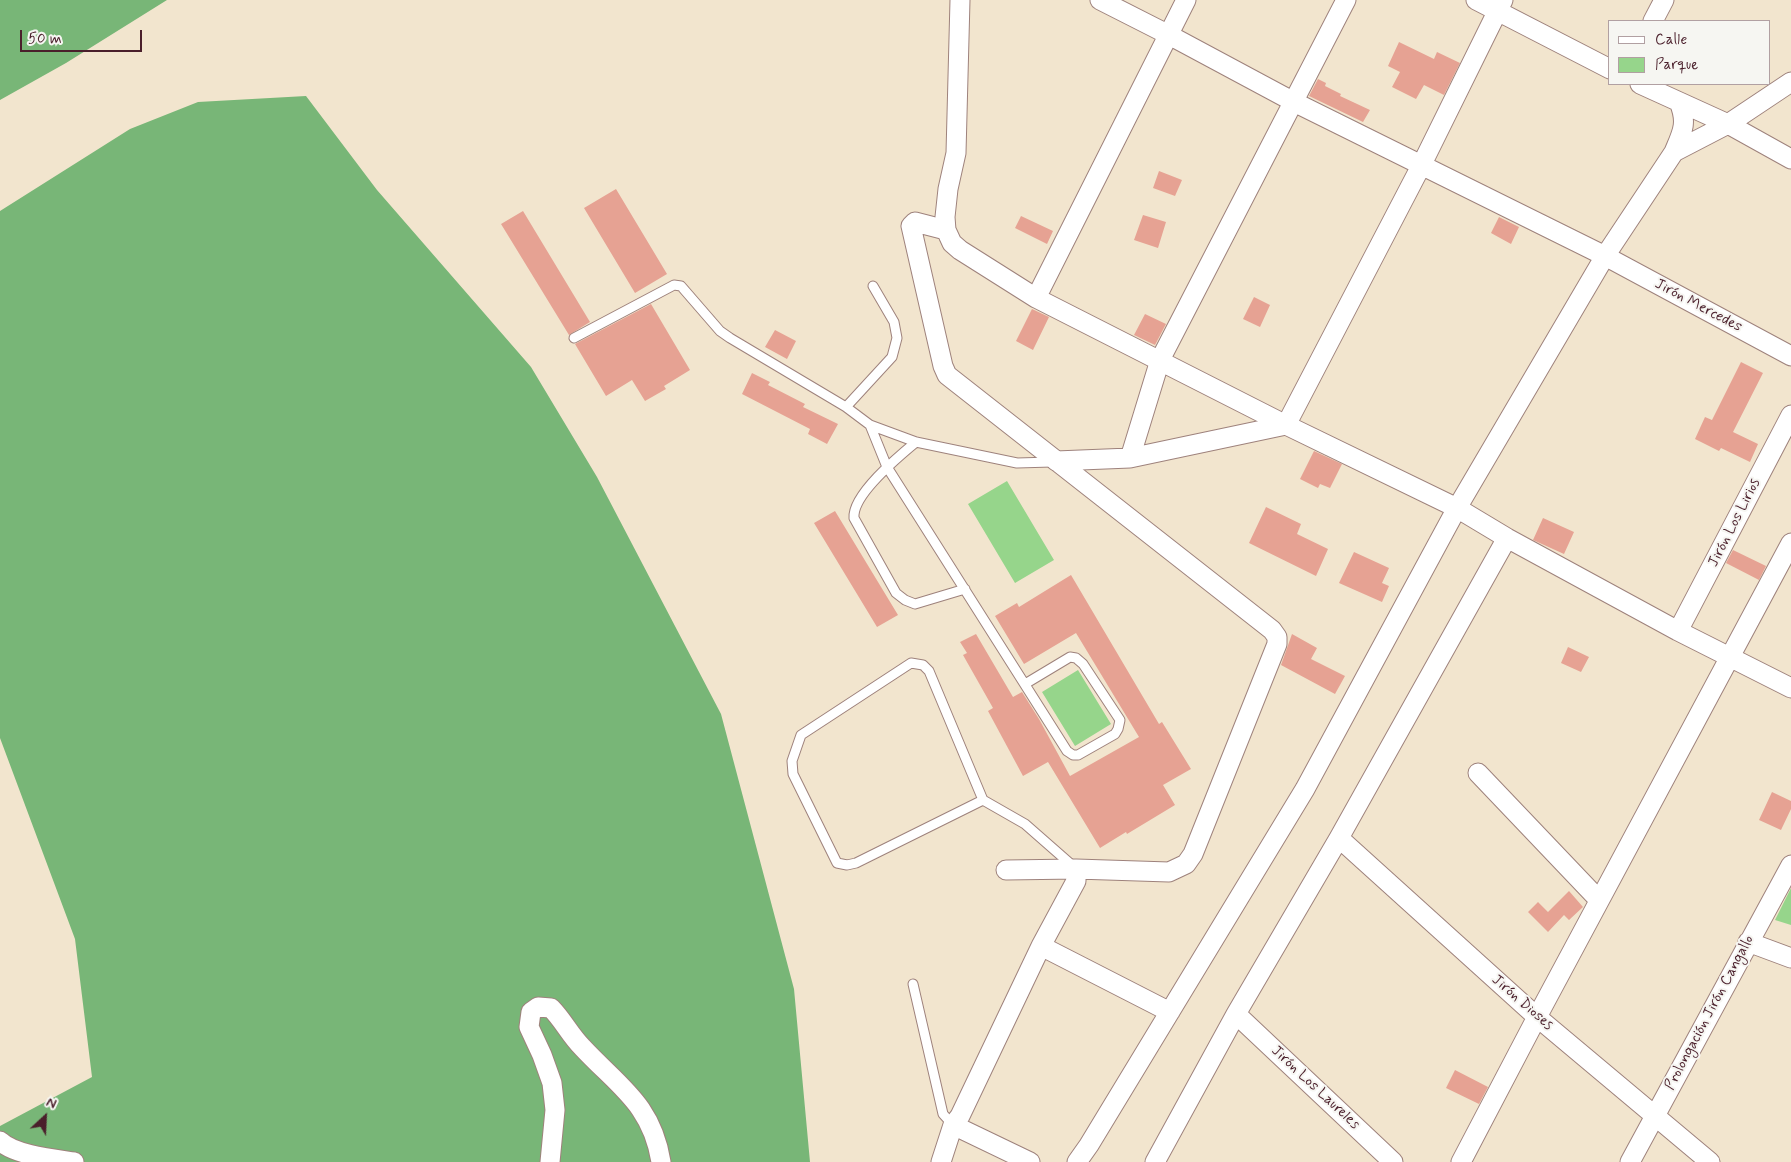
<!DOCTYPE html>
<meta charset="utf-8">
<style>
body{margin:0}
#map{position:relative;width:1791px;height:1162px;overflow:hidden;background:#f2e5ce;font-family:Mynerve,sans-serif}
canvas{display:block}
.legend{position:absolute;left:1608px;top:20px;width:162px;height:65px;box-sizing:border-box;background:#f6f6f2;border:1px solid #b1a0a2;margin:0;padding:6px 9px;list-style:none;font-size:15px;color:#4a1f2b}
.legend li{display:flex;align-items:center;gap:10px;height:25px}
.legend b{width:25px;border:1px solid #b1a0a2}
.north{position:absolute;left:20px;top:1092px;width:50px;height:50px;-webkit-text-stroke:4px #f6f6f2;paint-order:stroke;rotate:25deg;font-size:14px;font-weight:700;line-height:20px;text-align:center;color:#4a1f2b}
.north::after{content:'';display:block;margin:auto;width:18px;height:22px;background:#4a1f2b;clip-path:polygon(50% 0,100% 100%,50% 72%,0 100%)}
.scale{position:absolute;left:20px;top:30px;width:122px;height:22px;box-sizing:border-box;border:2px solid #4a1f2b;border-top:0;padding-left:6px;font-size:15px;line-height:18px;white-space:nowrap;color:#4a1f2b;-webkit-text-stroke:4px #f6f6f2;paint-order:stroke}
</style>
<div id="map">
<canvas width="1791" height="1162"></canvas>
<ul class="legend">
<li><b style="height:6px;background:#fff"></b>Calle</li>
<li><b style="height:14px;background:#96d58b"></b>Parque</li>
</ul>
<div class="north">N</div>
<div class="scale">50 m</div>
</div>
<script>
const c = document.querySelector('canvas').getContext('2d');
c.lineJoin = 'round';
function paint(path, color) {
  c.fillStyle = color;
  c.fill(path, 'evenodd');
}
function strokePath(path, color, width, dash) {
  c.strokeStyle = color;
  c.lineWidth = width;
  c.lineCap = dash ? 'butt' : 'round';
  c.setLineDash(dash || []);
  c.stroke(path);
}
function write(font, color, halo, rows, align = 'center') {
  c.font = font + ' Mynerve,sans-serif';
  c.lineWidth = 4;
  c.setLineDash([]);
  c.textBaseline = 'middle';
  c.strokeStyle = halo;
  c.fillStyle = color;
  for (const [text, x, y, turn = 0] of rows) {
    c.save();
    c.translate(x, y);
    c.rotate((+turn || 0) * Math.PI / 180);
    c.textAlign = isNaN(turn) ? turn : align;
    if (halo) c.strokeText(text, 0, 0);
    c.fillText(text, 0, 0);
    c.restore();
  }
}
paint(new Path2D(`
 M1007,481L1054,560L1015,583L968,504Z
 M1078,670L1111,724L1075,746L1042,692Z
 M1791,888V925L1775,920Z`), '#96d58b');
paint(new Path2D(`
 M0,0H167L66,63L0,100Z
 M306,96L377,190L531,367L597,477L721,714L794,989L810,1162H0V1126L92,1077L75,939L0,738V211L130,129L198,102Z`), '#78b677');
paint(new Path2D(`
 M1399,42L1434,59L1437,52L1460,63L1444,95L1424,85L1416,99L1392,87L1400,72L1388,66Z
 M1318,79L1326,83L1325,86L1341,94L1340,96L1370,110L1363,122L1309,96Z
 M1159,171L1182,180L1175,196L1153,188Z
 M616,189L667,274L635,293L584,208Z
 M523,211L590,322L569,335L501,224Z
 M1143,215L1166,222L1158,248L1134,240Z
 M1021,216L1053,231L1047,244L1015,228Z
 M1499,217L1519,227L1511,244L1491,233Z
 M1254,297L1270,305L1260,327L1243,319Z
 M651,304L690,370L664,386L666,389L645,401L632,380L606,396L575,344Z
 M1032,309L1049,317L1033,350L1016,341Z
 M1145,314L1166,324L1155,345L1134,335Z
 M775,330L796,341L787,359L765,347Z
 M1741,362L1763,373L1733,432L1758,444L1750,462L1721,448L1719,451L1695,439L1705,417L1712,420Z
 M752,373L770,382L768,385L805,404L803,407L838,424L827,444L808,434L810,429L742,394Z
 M1314,451L1342,464L1330,488L1320,484L1318,488L1300,479Z
 M1266,507L1301,524L1297,534L1328,549L1316,576L1249,543Z
 M835,511L898,615L877,627L814,523Z
 M1543,518L1574,532L1564,554L1533,540Z
 M1733,550L1766,566L1759,580L1726,563Z
 M1354,552L1389,568L1382,583L1389,586L1382,602L1339,583Z
 M1071,575L1159,724L1162,722L1191,769L1163,785L1175,805L1127,834L1126,832L1100,848L1048,762L1023,776L988,711L993,708L963,655L967,653L960,642L976,634L1013,697L1022,692L1039,719L1070,776L1139,737L1076,633L1024,664L995,616L1017,603L1019,607Z
 M1292,634L1317,648L1311,659L1345,676L1335,694L1281,665Z
 M1568,647L1589,657L1581,672L1561,663Z
 M1772,792L1791,801V809L1781,830L1759,820Z
 M1569,891L1583,907L1569,920L1564,915L1548,932L1528,912L1538,902L1548,912Z
 M1455,1070L1488,1087L1479,1104L1446,1088Z`), '#e6a293');
const service = new Path2D(`
 M574,338L674,285L681,286L720,331L730,338L846,407L870,425L916,442L1017,463L1052,462
 M846,407L892,357L897,338L894,322L873,286
 M870,425L887,467L1067,751L1073,755H1078L1115,734L1118,729L1120,720L1083,664L1076,658L1070,657L1025,684
 M916,442C899,456 852,495 854,518L896,593L905,600L915,604L965,589
 M983,800L856,863L847,865L837,863L793,774L792,761L801,735L911,663L923,665L929,671L983,800L1025,824L1074,867
 M913,984L943,1114L953,1125`);
const minor = new Path2D(`
 M960,0L956,153L948,189L945,217L946,230L952,243L960,250L1036,298L1286,425L1457,508L1507,538L1678,631L1791,688
 M1100,0L1169,35L1294,102L1605,256L1791,356
 M1476,0L1610,69
 M1653,21L1664,0
 M1640,84L1728,124L1791,159
 M1674,152C1682,133 1688,123 1679,102
 M946,230L915,222L911,226L943,366L947,375L1272,630L1277,637V644L1193,854L1186,864L1169,872L1076,869L1006,870
 M1036,298L1186,0
 M1130,458L1160,360L1346,0
 M1056,461L1130,458L1286,425L1421,166L1503,0
 M1678,631L1791,415
 M1478,773L1599,900
 M1339,838L1537,1017L1710,1162
 M1748,942L1791,958
 M1041,946L1076,881V869
 M1236,1014L1393,1162
 M953,1125L1030,1162
 M0,1141C14,1155 54,1159 74,1162
 M550,1162L555,1110L552,1083L542,1055L529,1027L531,1012L538,1007L551,1008C563,1020 570,1035 582,1047C618,1086 652,1104 661,1162
 M941,1162L953,1125L960,1116L1041,946L1170,1012
 M1077,1162L1089,1145L1305,789L1457,508L1605,256L1674,152L1728,124L1791,82
 M1155,1162L1236,1014L1339,838L1507,538
 M1461,1162L1537,1017L1791,543
 M1630,1162L1791,865`);
strokePath(service, '#9e827c', 11);
strokePath(minor, '#9e827c', 21);
strokePath(service, '#fff', 9);
strokePath(minor, '#fff', 19);
write('15px', '#4a1f2b', '#f6f6f2', [
 ["Jirón Mercedes",1698,306,28],
 ["Jirón Los Lirios",1735,523,-63],
 ["Jirón Dioses",1522,1003,41],
 ["Prolongación Jirón Cangallo",1710,1013,-62],
 ["Jirón Los Laureles",1315,1088,43]
]);
</script>
